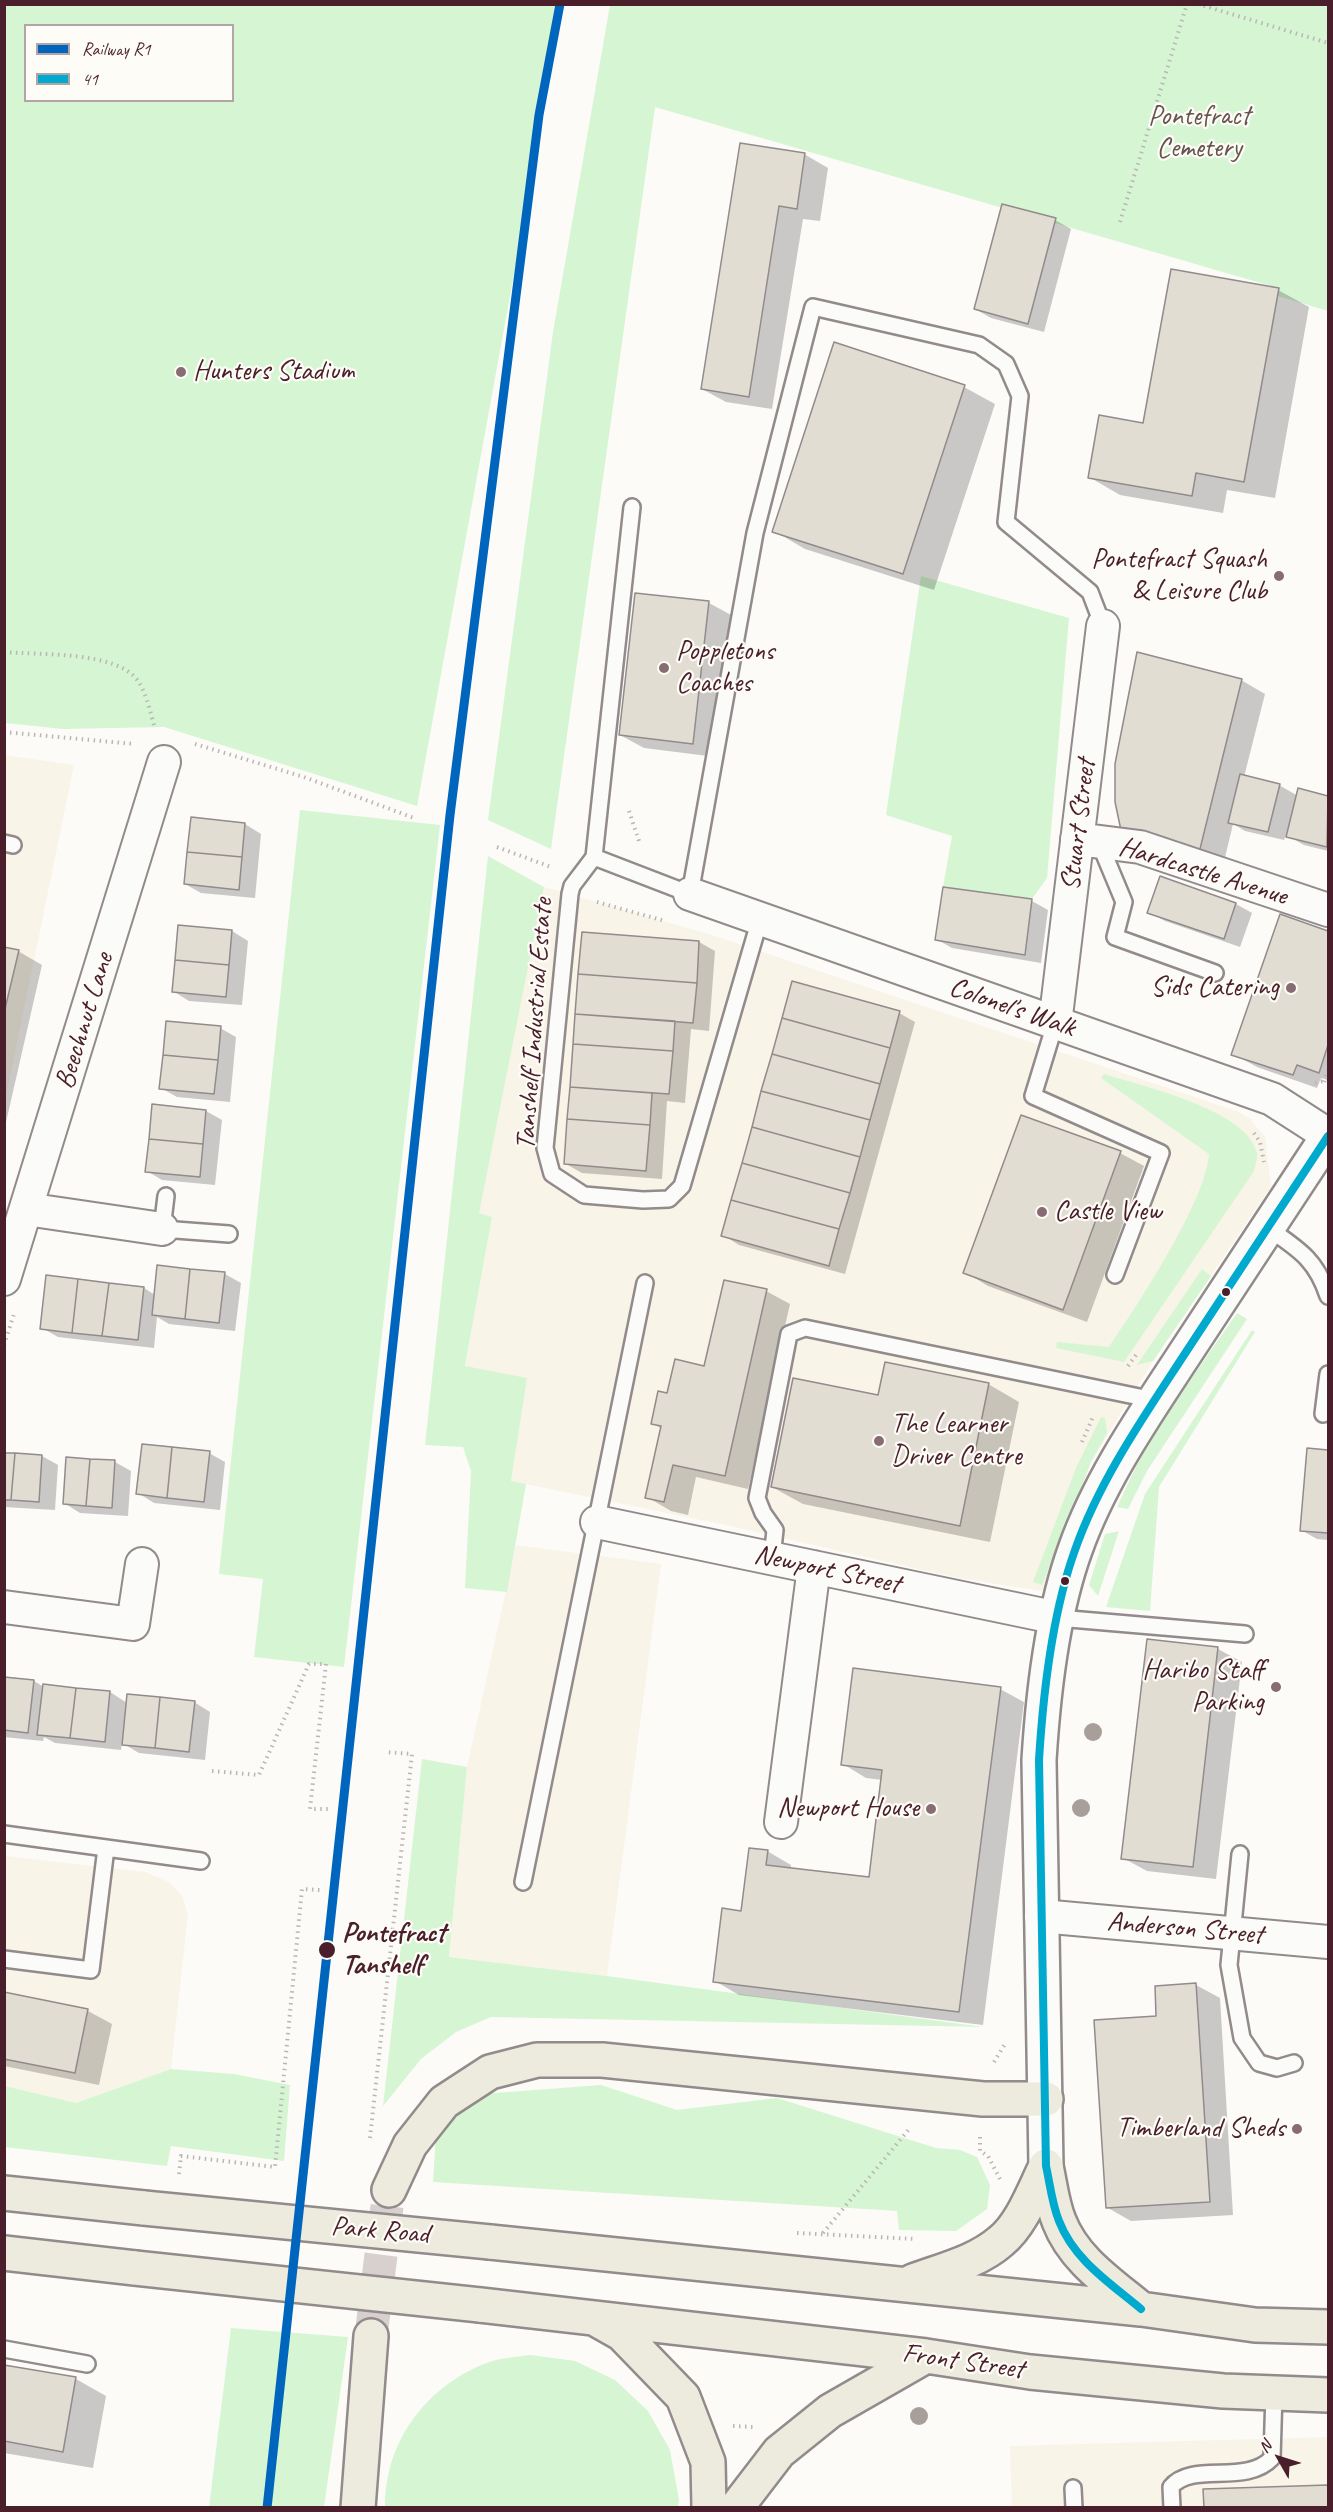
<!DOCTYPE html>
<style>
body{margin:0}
#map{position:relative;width:1333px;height:2512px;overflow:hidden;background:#fcfbf8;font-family:Caveat,sans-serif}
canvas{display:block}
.frame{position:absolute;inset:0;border:6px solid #4a1f2b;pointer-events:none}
.legend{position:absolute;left:24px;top:24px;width:210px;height:78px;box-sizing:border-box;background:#fdfcf7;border:2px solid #b5a4a5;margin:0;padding:8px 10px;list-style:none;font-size:18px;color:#4a1f2b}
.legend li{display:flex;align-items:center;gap:12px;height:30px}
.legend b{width:30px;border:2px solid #b5a4a5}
.north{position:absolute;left:1249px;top:2428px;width:60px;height:60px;-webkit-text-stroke:4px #fdfcf7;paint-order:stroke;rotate:309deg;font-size:16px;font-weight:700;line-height:24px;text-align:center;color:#4a1f2b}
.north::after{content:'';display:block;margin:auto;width:21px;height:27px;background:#4a1f2b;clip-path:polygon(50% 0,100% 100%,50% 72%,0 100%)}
</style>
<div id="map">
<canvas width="1333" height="2512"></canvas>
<div class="frame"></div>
<ul class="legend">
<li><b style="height:8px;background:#0065bd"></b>Railway R1</li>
<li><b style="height:8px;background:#00a9ce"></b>41</li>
</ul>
<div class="north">N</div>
</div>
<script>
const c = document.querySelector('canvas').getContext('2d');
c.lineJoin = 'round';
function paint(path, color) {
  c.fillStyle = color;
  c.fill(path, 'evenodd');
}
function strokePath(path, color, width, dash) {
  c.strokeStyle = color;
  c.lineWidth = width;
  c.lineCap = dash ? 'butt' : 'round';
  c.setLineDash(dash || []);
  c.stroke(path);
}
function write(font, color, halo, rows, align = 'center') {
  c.font = font + ' Caveat,sans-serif';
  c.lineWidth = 4.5;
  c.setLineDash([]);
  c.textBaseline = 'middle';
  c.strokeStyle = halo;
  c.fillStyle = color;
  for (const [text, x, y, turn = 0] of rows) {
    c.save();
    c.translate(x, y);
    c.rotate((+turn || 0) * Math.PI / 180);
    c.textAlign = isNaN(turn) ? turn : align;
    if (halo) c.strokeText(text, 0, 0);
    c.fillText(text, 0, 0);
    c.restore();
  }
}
paint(new Path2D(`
 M5,755L74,765L5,1102Z
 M544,887L712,935L1239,1112L1250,1119L1265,1137L1271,1187L1153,1361L1091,1462L1048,1592L958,1578L725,1525L511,1481L526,1379L465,1367L492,1217L478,1213Z
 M516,1545L661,1564L607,1976L449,1957L467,1767Z
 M5,1856L145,1872L169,1882L182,1896L188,1914L171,2069L76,2103L5,2086Z
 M1328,2437V2507H1012L1010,2446Z`), '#f9f4e8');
paint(new Path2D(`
 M4,5H563L417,806L164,727L63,729L5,723ZM26,26H232V100H26Z
 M610,5H1328V311L1278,296V288L655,107L551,849L488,820L553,332Z
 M921,576L1069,618L1047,878L1032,899L943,887L952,836L886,815Z
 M300,810L440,825L344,1667L254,1657L263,1579L219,1574Z
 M488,856L544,887L479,1213L492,1217L465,1366L527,1378L511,1481L526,1484L507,1592L465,1588L471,1471L463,1447L425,1445Z
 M1104,1074C1142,1086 1248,1110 1257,1153C1258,1158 1255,1166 1254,1171L1124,1362L1056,1348L1057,1342L1109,1347C1137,1306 1206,1201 1209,1154L1101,1078Z
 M1202,1269L1211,1276L1153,1361L1137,1365Z
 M1237,1313L1247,1319L1147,1471L1128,1509L1117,1507L1142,1454L1161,1422Z
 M1252,1330L1255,1332L1159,1487L1150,1611L1106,1607L1145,1494Z
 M1101,1417L1105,1418L1107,1433L1091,1462L1042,1585L1033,1582L1076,1468Z
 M1119,1531L1098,1596L1089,1585L1105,1534Z
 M422,1759L467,1767L449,1957L607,1976L983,2027L491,2017L456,2032L421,2059L383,2106Z
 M171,2069L234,2074L290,2085L284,2161L171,2146L167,2166L5,2147V2086L76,2103Z
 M601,2085L677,2110L777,2098L936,2148L960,2150L977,2157L990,2185L987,2209L956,2231L899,2230L897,2211L433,2182L436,2133L482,2094Z
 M231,2328L348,2337L324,2507H209Z
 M530,2355L575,2361L615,2380L648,2411L670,2450L679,2500L678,2507H385C385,2442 425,2388 484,2364C498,2358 515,2357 530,2355Z`), '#d6f5d3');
paint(new Path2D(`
 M741,145L804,154L828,168L820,221L803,219L772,409L726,402L702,389Z
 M1055,220L1071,229L1044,332L991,318L975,309Z
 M1278,290L1309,307L1275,498L1227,490L1223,513L1120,495L1089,477Z
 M964,387L995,404L934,590L805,549L774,531Z
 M636,594L709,603L733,616L716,757L644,748L620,735Z
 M1241,680L1265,694L1244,777L1279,785L1298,796L1299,790L1328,797V851L1304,845L1286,835L1284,840L1245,831L1233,824L1223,866L1148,848Z
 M192,819L245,824L261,834L255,898L201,893L185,884Z
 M945,889L1032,901L1048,910L1041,963L952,948L936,939Z
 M1236,904L1252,913L1240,947L1165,921L1149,912Z
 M1281,916L1328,932V1080L1321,1078L1317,1088L1257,1067L1233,1054Z
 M232,931L248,941L242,1005L189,1001L173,991Z
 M583,934L699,942L715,951L709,1031L691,1029L685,1103L667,1101L662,1179L582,1173L566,1164Z
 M4,948L18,951L42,965L4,1131Z
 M899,1013L915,1022L845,1274L739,1245L723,1235Z
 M220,1028L236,1037L230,1102L177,1097L161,1088Z
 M206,1111L222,1120L215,1185L162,1180L147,1171Z
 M1022,1117L1120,1153L1144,1166L1087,1322L988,1286L965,1272Z
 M225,1274L241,1283L235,1331L169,1324L157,1317L154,1348L58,1337L42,1328L144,1288L155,1295Z
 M766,1291L790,1304L748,1489L696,1477L688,1515L671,1511L647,1497L662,1429L652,1423L668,1395L705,1367Z
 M988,1384L1019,1402L990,1542L803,1504L772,1487L879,1397Z
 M1308,1450L1328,1452V1540L1317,1539L1301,1530Z
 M209,1453L225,1462L220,1510L154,1503L138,1493Z
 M4,1454L42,1456L58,1465L55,1510L4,1507Z
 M115,1462L131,1471L128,1516L80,1513L64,1503Z
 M1218,1649L1242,1662L1216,1879L1147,1871L1123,1858Z
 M4,1678L34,1681L44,1687L110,1692L127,1703L194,1702L210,1712L205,1760L139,1753L122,1743L121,1750L55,1743L44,1737L43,1741L4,1737Z
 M1000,1689L1024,1702L983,2025L739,1995L715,1981L767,1851L791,1865V1869L870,1879L882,1780L866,1778L843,1764Z
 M1196,1985L1220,1998L1233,2215L1131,2221L1108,2208Z
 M4,1994L88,2011L112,2024L99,2085L4,2066Z
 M4,2366L76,2379L106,2396L93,2468L4,2453Z`), '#0003');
const building = new Path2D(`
 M740,143L805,153L797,209L779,206L749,397L701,389Z
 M1002,204L1056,218L1028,324L974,309Z
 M1171,269L1279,288L1244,482L1196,473L1192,496L1088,478L1099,415L1143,423Z
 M834,342L965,385L903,574L772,532Z
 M635,593L709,601L693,744L619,735Z
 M1137,652L1242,679L1199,853L1122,835L1115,802V764Z
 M1240,774L1280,784L1268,832L1228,823Z
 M1298,788L1328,796L1327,847L1286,837Z
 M191,817L245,823L242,857L187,852Z
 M187,852L242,857L239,890L184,884Z
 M1160,876L1236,903L1224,939L1147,913Z
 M943,887L1032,899L1025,955L935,940Z
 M1280,914L1328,931V1045L1319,1073L1297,1065L1293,1075L1231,1055Z
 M178,925L232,930L229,965L175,960Z
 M582,932L699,941L697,983L578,974Z
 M4,947L19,950L4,1013Z
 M175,960L229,965L226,997L172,992Z
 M578,974L697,983L693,1023L575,1014Z
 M792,981L900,1011L890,1048L782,1018Z
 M575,1014L675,1021L673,1051L573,1044Z
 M782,1018L890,1048L880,1084L772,1054Z
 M166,1021L221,1026L218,1060L163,1055Z
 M573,1044L673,1051L669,1094L570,1087Z
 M772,1054L880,1084L870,1120L761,1091Z
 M163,1055L218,1060L214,1094L159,1089Z
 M570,1087L652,1093L650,1125L567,1119Z
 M761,1091L870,1120L860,1157L752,1127Z
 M152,1104L206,1110L203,1144L149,1139Z
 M1021,1115L1121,1151L1063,1310L963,1273Z
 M567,1119L650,1125L646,1171L564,1164Z
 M752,1127L860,1157L850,1193L742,1163Z
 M149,1139L203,1144L200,1177L145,1172Z
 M742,1163L850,1193L839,1229L731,1200Z
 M731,1200L839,1229L829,1266L721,1236Z
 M157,1265L190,1269L185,1319L152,1315Z
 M190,1269L225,1272L219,1323L185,1319Z
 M46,1275L78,1279L72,1333L40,1329Z
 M78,1279L109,1283L102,1336L72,1333Z
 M724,1280L767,1289L725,1476L673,1465L664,1502L645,1498L661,1426L651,1424L658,1391L667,1393L675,1359L704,1366Z
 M109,1283L144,1287L138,1340L102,1336Z
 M885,1362L989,1383L960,1526L771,1487L793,1378L878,1395Z
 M142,1444L172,1447L167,1498L136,1494Z
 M172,1447L210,1451L204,1502L167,1498Z
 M1307,1448L1328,1450V1533L1300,1531Z
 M4,1453H15L11,1500H4Z
 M15,1453L42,1455L39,1502L11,1500Z
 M66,1457L90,1459L86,1506L63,1504Z
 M90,1459L115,1460L112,1508L86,1506Z
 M1147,1639L1218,1647L1193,1867L1121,1859Z
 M853,1668L1001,1687L959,2012L713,1982L722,1908L741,1911L749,1848L768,1850L766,1865L869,1877L882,1770L841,1765Z
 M4,1677L34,1680L28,1733L4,1730Z
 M43,1684L76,1688L70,1738L37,1735Z
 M76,1688L110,1691L105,1742L70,1738Z
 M127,1694L160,1697L155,1748L122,1745Z
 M160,1697L195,1701L189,1752L155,1748Z
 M1196,1983L1210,2202L1106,2208L1094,2020L1156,2016L1155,1986Z
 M4,1992L88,2009L75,2073L4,2059Z
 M4,2365L76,2377L63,2452L4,2441Z
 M1328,2485V2508H1204L1203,2489Z`);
paint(building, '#e2ddd2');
strokePath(building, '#928a8b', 1.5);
strokePath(new Path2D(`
 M371,2336L389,2190`), '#d8cfcf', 33, [33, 16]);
const lane = new Path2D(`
 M632,507L594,857L572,886L570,894L545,1148L552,1174L584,1195L643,1200L669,1199L682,1186L760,919
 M1099,842L1124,902L1115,937L1215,973
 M4,843L13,845
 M594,857L690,894L755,533L813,307L979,345L1006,364L1020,396L1006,522L1090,592L1103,626
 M1055,1024L1033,1096L1161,1153L1115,1275
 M166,1196L162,1229L229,1234
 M1268,1228C1298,1249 1316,1259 1328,1296
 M1323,1414L1328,1374
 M772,1558L775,1530L763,1513L757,1498L789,1334L805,1328L1154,1400
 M1058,1618L1245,1634
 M4,1834L201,1861
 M1240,1854L1229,1965L1242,2038L1259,2063L1277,2068L1294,2063
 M523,1882L645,1283
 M4,1959L91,1970L106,1848
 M4,2349L87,2364
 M1073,2488L1074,2508
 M1172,2508L1171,2487C1192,2461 1246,2486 1272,2458L1274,2393`);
const street = new Path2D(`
 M1077,839L1140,847L1328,910
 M690,894L1272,1099L1328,1135
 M1055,1024L1103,626
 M26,1209L162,1229
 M4,1279L164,762
 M597,1522L1058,1618
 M4,1607L133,1624L142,1564
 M781,1822L814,1567
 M1041,1916L1328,1942`);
const secondary = new Path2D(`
 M1046,2166L1039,1760C1043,1695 1053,1611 1075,1550C1100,1479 1145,1415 1186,1352C1234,1280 1281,1208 1328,1136`);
const primary = new Path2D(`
 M1046,2166C1050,2184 1052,2204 1059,2221C1074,2260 1110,2283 1141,2309
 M389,2190L410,2145L444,2102L490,2072L537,2060H602L983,2099H1046
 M4,2193L144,2208
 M490,2242L1141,2309L1255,2325L1328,2327
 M4,2253L135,2268
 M913,2281C943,2270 977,2262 1001,2241C1022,2224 1034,2190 1046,2166
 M480,2305L926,2356L1030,2372L1223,2391L1328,2395
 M599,2321L622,2334L683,2397L708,2462L709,2508
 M358,2508L371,2336
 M736,2508L779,2452L830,2411L926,2356`);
strokePath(lane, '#928a8b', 20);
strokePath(street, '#928a8b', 36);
strokePath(secondary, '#928a8b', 38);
strokePath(primary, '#928a8b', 38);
strokePath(new Path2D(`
 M1198,4L1328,43
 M1120,222L1187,4
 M4,652C38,655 118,651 138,681C147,694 151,715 155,729
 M4,732L134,744
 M195,744L304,777L414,818
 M629,811L640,844
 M497,847L551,867
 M597,902L665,921
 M1324,1082L1328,1070
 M1315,1083L1328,1080
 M1254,1133L1260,1142L1264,1162
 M4,1345L14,1314
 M1128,1366L1138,1352
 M1082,1442L1093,1417
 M212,1771L259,1775L309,1664H326L310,1809H328
 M994,2062L1005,2044
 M980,2137V2151L988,2156L1000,2179
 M370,2138L412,1754L385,1752
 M179,2174L181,2156L275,2167L302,1889L320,1890
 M797,2233L915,2239
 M823,2233L910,2128
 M733,2426L753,2427`), '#bbb6b6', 4, [1.5, 4.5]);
strokePath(lane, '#fbfbf9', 15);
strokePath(street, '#fbfbf9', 32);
strokePath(secondary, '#fbfbf9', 33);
strokePath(primary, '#edeade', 33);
const primaryBridge = new Path2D(`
 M144,2208L490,2242
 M135,2268L480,2305`);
strokePath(primaryBridge, '#928a8b', 38, []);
strokePath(primaryBridge, '#edeade', 33);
strokePath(new Path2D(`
 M1141,2309C1110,2283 1074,2260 1059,2221C1052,2204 1050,2184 1046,2166L1039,1760C1043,1695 1053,1611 1075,1550C1100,1479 1145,1415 1186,1352C1234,1280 1281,1208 1328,1136`), '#00a9ce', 8);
strokePath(new Path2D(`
 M267,2508L450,815L539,115L560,4`), '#0065bd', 9);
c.fillStyle = '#a99f9a';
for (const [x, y] of [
 [1093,1732],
 [1081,1808],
 [919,2416]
]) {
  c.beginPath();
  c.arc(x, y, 9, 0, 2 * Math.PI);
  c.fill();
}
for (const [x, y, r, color] of [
 [181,372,6,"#886c73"],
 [1279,576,6,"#886c73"],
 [664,668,6,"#886c73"],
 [1291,988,6,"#886c73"],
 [1042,1212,6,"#886c73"],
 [1226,1292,5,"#4a1f2b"],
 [879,1441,6,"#886c73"],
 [1065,1581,5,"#4a1f2b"],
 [1276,1687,6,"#886c73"],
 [931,1809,6,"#886c73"],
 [327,1950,9,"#4a1f2b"],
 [1297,2129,6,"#886c73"]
]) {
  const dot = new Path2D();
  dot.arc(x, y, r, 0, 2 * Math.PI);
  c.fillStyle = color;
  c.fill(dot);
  strokePath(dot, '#fdfcf7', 2);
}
write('28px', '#65534d', '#fdfcf7', [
 ["Pontefract",1199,117],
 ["Cemetery",1199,149]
]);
write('28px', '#4a1f2b', '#fdfcf7', [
 ["Hunters Stadium",193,372,"left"],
 ["Pontefract Squash",1267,560],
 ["& Leisure Club",1267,592],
 ["Poppletons",676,652,"left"],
 ["Coaches",676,684,"left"],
 ["Sids Catering",1279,988],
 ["Castle View",1054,1212,"left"],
 ["The Learner",891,1425,"left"],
 ["Driver Centre",891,1457,"left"],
 ["Haribo Staff",1264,1671],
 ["Parking",1264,1703],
 ["Newport House",919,1809],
 ["Timberland Sheds",1285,2129]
], 'right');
write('28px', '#4a1f2b', '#fdfcf7', [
 ["Stuart Street",1079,825,-83],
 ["Hardcastle Avenue",1203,872,17],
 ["Colonel's Walk",1012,1008,19],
 ["Beechnut Lane",85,1021,-73],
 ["Tanshelf Industrial Estate",535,1024,-86],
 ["Newport Street",827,1570,12],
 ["Anderson Street",1185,1929,5],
 ["Park Road",380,2231,5],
 ["Front Street",963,2362,8]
]);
write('bold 28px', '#4a1f2b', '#fdfcf7', [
 ["Pontefract",342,1934],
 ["Tanshelf",342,1966]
], 'left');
</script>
